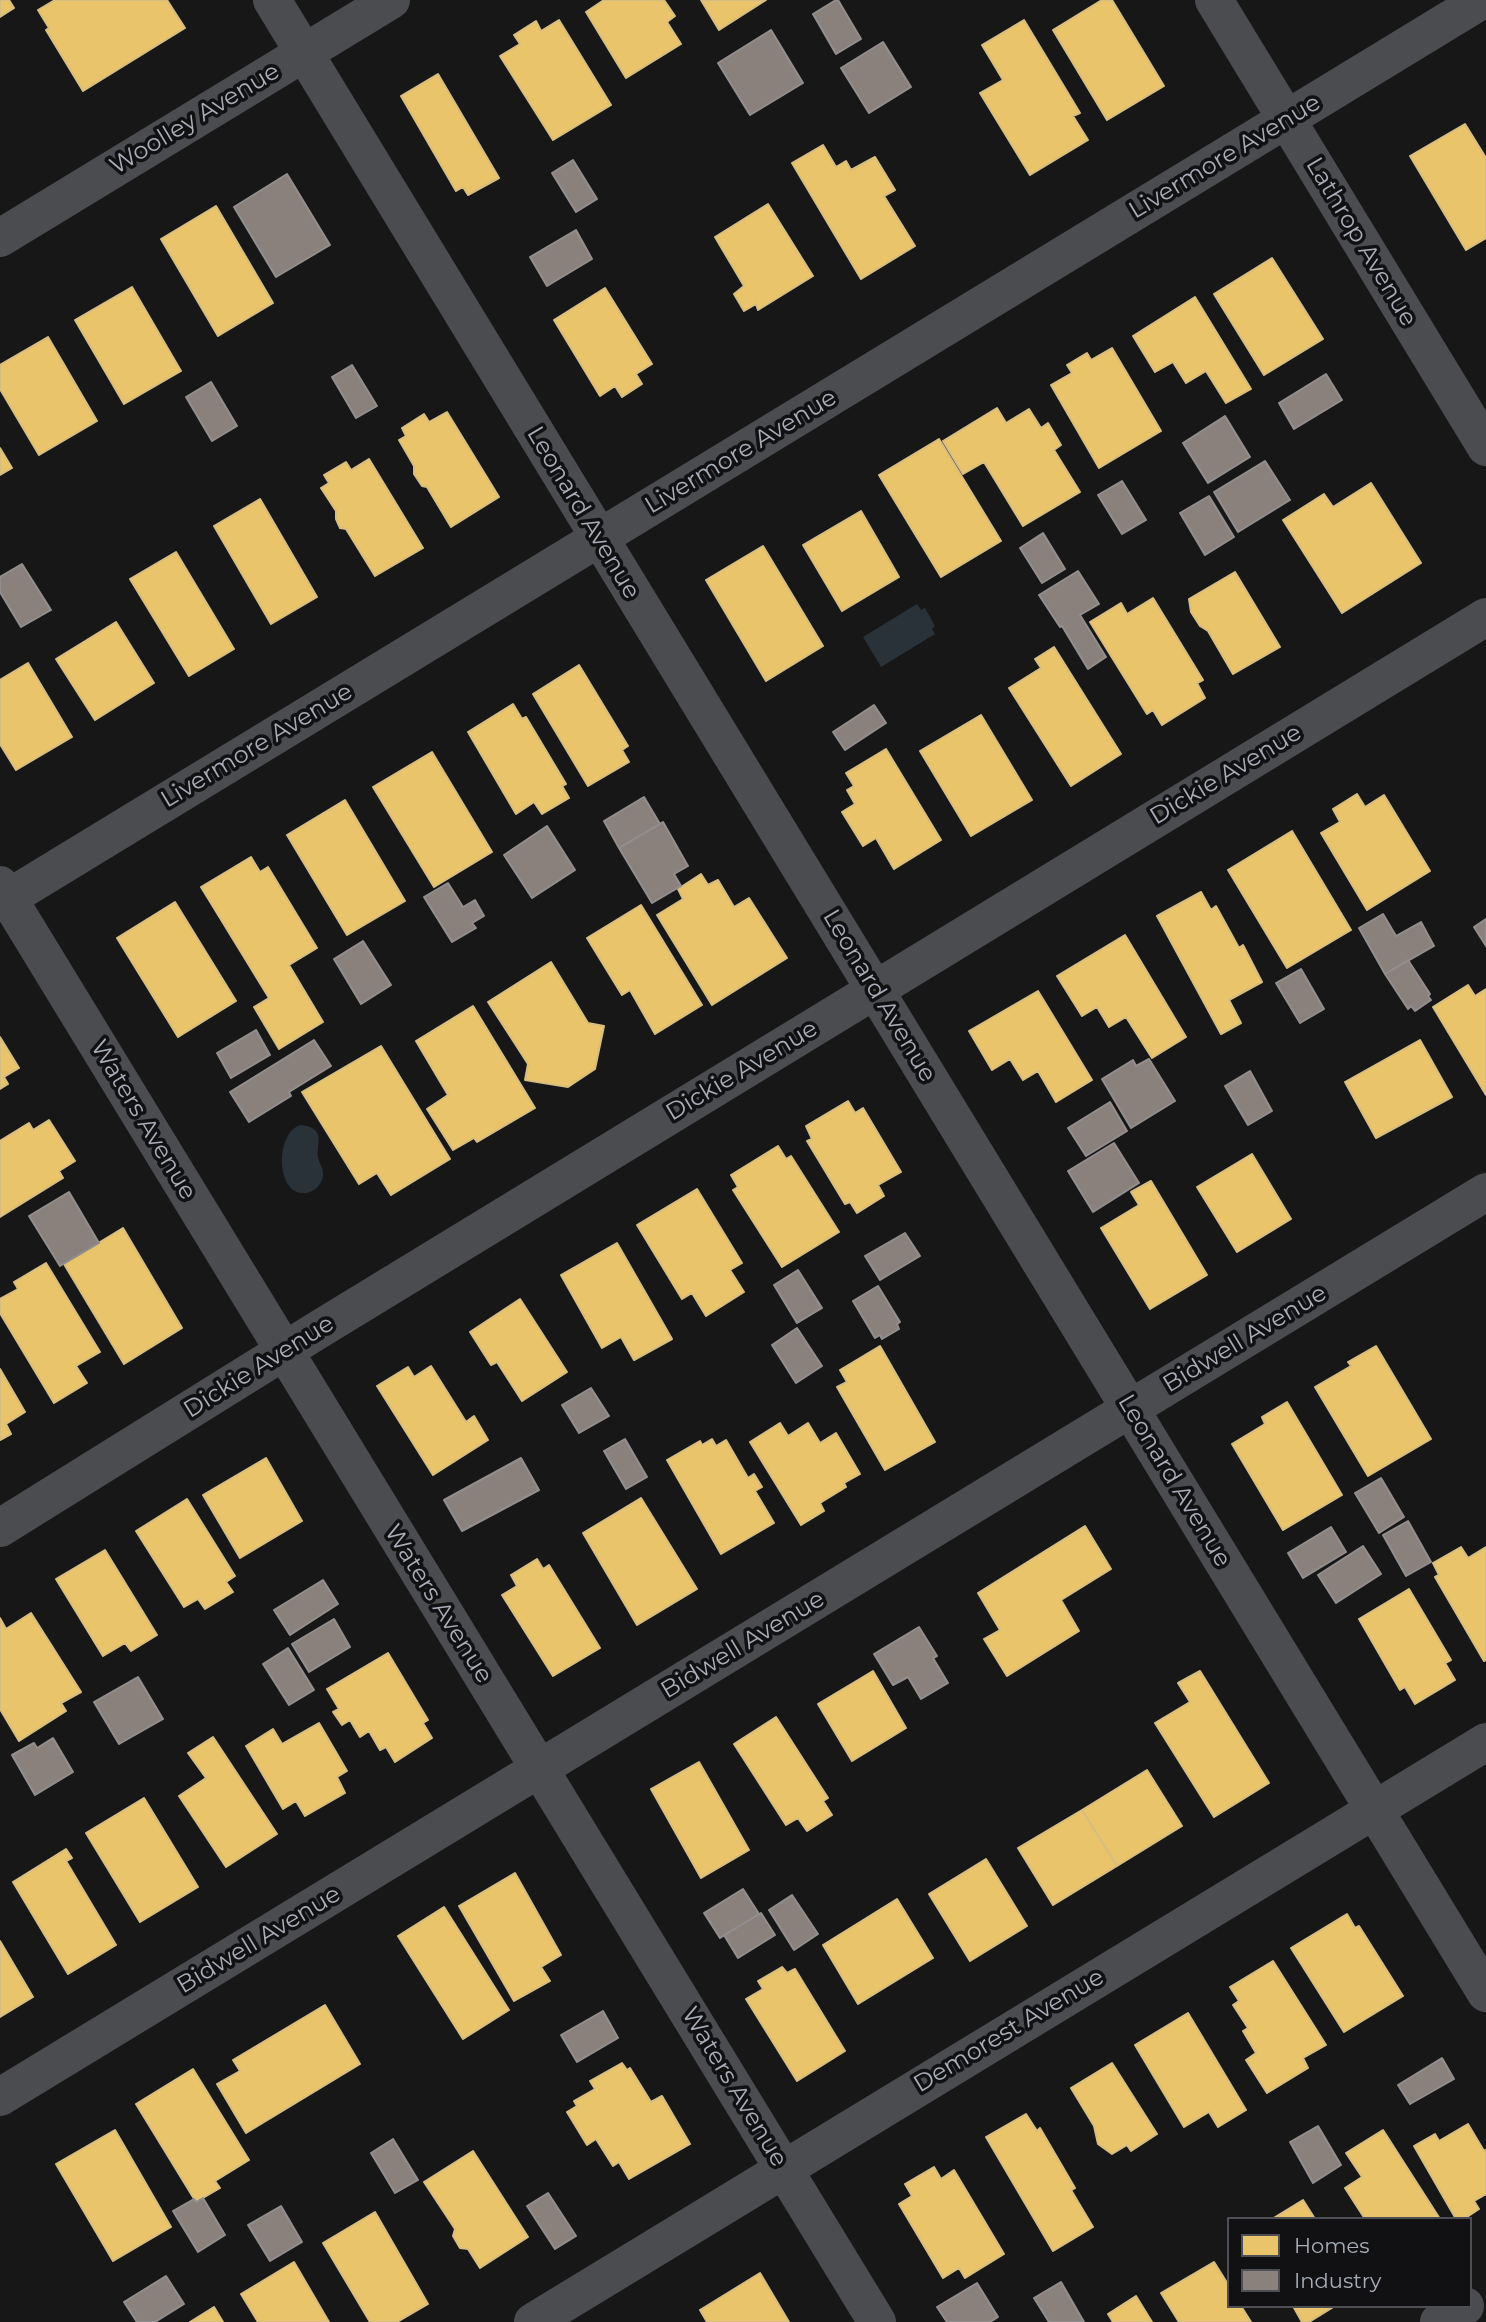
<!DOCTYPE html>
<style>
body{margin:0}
#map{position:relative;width:1486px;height:2322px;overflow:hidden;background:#171717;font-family:Montserrat,sans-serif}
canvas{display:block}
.legend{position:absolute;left:1227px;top:2217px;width:245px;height:91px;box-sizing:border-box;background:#111113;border:2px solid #4d4f55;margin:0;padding:9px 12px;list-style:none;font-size:21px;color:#a8adb8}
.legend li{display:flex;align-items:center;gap:14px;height:35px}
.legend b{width:35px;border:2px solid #4d4f55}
</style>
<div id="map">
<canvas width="1486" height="2322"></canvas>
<ul class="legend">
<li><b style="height:19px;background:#e9c46a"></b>Homes</li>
<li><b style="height:19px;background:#8a817c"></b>Industry</li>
</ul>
</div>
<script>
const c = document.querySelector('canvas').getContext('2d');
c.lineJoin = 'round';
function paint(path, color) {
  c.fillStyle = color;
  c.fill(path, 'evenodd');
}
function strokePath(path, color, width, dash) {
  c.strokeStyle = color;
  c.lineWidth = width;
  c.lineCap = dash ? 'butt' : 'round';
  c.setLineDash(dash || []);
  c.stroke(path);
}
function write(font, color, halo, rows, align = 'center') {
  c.font = font + ' Montserrat,sans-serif';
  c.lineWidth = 7;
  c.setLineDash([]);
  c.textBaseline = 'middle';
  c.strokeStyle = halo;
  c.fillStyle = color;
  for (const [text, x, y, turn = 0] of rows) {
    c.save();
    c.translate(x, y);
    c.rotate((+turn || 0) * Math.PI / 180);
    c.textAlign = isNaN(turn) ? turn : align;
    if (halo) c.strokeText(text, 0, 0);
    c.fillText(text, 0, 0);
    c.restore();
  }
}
paint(new Path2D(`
 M917,604L921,610L925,608L935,626L932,629L935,634L881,667L863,637Z
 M301,1125C327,1128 316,1144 318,1157C319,1163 323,1167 323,1173C324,1184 313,1194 302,1193C275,1191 276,1131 301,1125Z`), '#2a3239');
const homes = new Path2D(`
 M0,0H9L14,8L0,17Z
 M55,0H167L185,28L83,91L46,30L49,28L38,10Z
 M604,0H664L675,16L667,22L681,44L626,78L586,12Z
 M701,0H766L719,30Z
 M1102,0H1112L1164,86L1107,120L1053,30Z
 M559,20L611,105L553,140L500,56L520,44L514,35L536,21L541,31Z
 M1024,20L1080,113L1073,116L1088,140L1030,175L980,93L1003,80L982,45Z
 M438,74L499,178L468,195L463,187L456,191L401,96Z
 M1465,124L1486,158V238L1466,250L1410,156Z
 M823,145L836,167L846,161L851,170L875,157L895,190L884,196L915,246L861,279L792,163Z
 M768,204L813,276L758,310L756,304L744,311L734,294L744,286L715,237Z
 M216,206L273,303L218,336L161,239Z
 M1272,258L1323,339L1264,375L1214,294Z
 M132,287L181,371L124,404L75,320Z
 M605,288L652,364L636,374L642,384L622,397L615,386L600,396L554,320Z
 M1195,297L1251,389L1226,403L1206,371L1186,383L1173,362L1155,372L1133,336Z
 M48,337L97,421L39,455L0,389V365Z
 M1112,348L1161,431L1099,468L1051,385L1072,373L1067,365L1087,353L1091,360Z
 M997,408L1006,423L1029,409L1041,428L1048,423L1061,445L1054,450L1080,492L1023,526L984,462L963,474L943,441Z
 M447,412L499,497L451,527L427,487L422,486L414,474V466L399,440L406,436L402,428L424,414L429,422Z
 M939,439L1001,541L941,577L879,475Z
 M0,448L12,468L0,475Z
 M369,459L423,548L375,576L346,529L340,528L336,519V511L321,488L329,483L324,475L346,462L351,470Z
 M1371,483L1421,563L1342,613L1283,520L1324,494L1333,507Z
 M260,499L317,597L271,624L214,526Z
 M861,511L899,577L842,611L803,545Z
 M763,546L823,646L766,681L706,580Z
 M176,552L234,649L189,676L130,579Z
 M1235,572L1280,647L1233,674L1208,631L1200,626L1191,612L1189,599Z
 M1153,598L1203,680L1197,683L1205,698L1162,725L1153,710L1147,714L1090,622L1121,603L1127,614Z
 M116,622L154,683L95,720L56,659Z
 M1054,647L1121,754L1071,786L1009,688L1041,668L1035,659Z
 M28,663L72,737L16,770L0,744V680Z
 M579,665L628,746L622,750L629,762L588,786L533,694Z
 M513,704L522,719L526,717L566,784L562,786L569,798L542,814L534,802L516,814L468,732Z
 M981,715L1032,800L971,836L920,751Z
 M886,749L941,840L894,869L876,838L863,846L842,812L855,804L847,790L854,786L846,773Z
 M432,752L492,852L434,887L373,787Z
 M1357,794L1365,807L1384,795L1430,871L1367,910L1321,833L1340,822L1333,809Z
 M345,800L405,901L347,935L287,835Z
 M1292,831L1351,930L1287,968L1228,870Z
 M251,857L260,872L268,867L317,948L289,965L323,1022L279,1049L254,1007L269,998L201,887Z
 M701,874L708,885L718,880L734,907L749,898L787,958L712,1005L657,915L683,899L678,889Z
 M1201,892L1211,910L1216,906L1239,948L1243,945L1262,982L1229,1000L1241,1023L1221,1034L1157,916Z
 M175,902L236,1001L178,1037L117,938Z
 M641,905L702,1005L655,1034L630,990L622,995L587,938Z
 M1125,935L1186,1037L1152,1058L1126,1017L1109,1027L1097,1007L1082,1016L1057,976Z
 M551,962L588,1023L604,1026L595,1069L568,1087L525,1080L528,1064L488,1002Z
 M1468,985L1475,996L1486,989V1095L1433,1007Z
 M1038,991L1092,1080L1056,1102L1038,1071L1023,1080L1010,1059L992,1070L969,1031Z
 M473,1006L535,1108L477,1142L474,1138L453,1150L427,1109L448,1095L416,1041Z
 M0,1037L19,1068L4,1077L8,1084L0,1089Z
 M1420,1040L1452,1097L1376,1138L1345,1082Z
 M381,1046L450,1159L391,1195L377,1173L359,1184L302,1092Z
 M848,1101L855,1113L863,1108L901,1172L878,1185L884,1196L857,1213L850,1202L845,1204L807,1141L812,1139L806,1126Z
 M49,1120L75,1161L59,1171L63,1178L0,1217V1141L29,1123L33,1130Z
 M778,1146L786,1159L791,1156L839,1232L782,1267L733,1190L738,1187L731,1175Z
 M1252,1154L1291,1219L1237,1252L1197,1187Z
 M1151,1181L1207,1275L1150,1309L1101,1228L1139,1205L1131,1192Z
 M697,1189L742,1263L730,1270L744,1292L706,1316L692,1293L682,1299L637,1225Z
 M123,1228L182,1328L124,1364L64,1264Z
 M617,1243L672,1339L634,1360L621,1337L602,1348L561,1275Z
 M46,1263L100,1352L76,1366L87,1383L54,1403L0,1313V1299L18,1289L14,1282Z
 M520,1299L567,1372L522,1401L497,1362L491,1365L470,1332Z
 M880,1346L935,1442L885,1470L837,1387L847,1382L840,1370Z
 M1376,1346L1431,1439L1368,1476L1315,1387L1351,1366L1348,1362Z
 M431,1366L466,1422L474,1416L488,1440L433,1475L377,1386L408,1367L414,1377Z
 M0,1369L25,1412L6,1424L11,1434L0,1440Z
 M1287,1402L1342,1495L1283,1530L1232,1444L1265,1424L1262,1417Z
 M780,1423L788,1436L808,1423L820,1443L836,1433L860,1474L844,1483L846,1487L820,1503L824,1511L801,1525L750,1442Z
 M712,1439L716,1446L726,1440L748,1478L754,1474L762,1487L755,1491L774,1523L721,1554L667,1460L700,1441L702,1445Z
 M266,1458L302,1521L240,1558L203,1495Z
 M641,1498L697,1589L637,1625L583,1533Z
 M187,1499L235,1576L226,1582L233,1592L205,1609L198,1599L184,1607L136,1531Z
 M1085,1526L1111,1569L1061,1600L1079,1631L1007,1676L984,1639L1000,1630L978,1593Z
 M1461,1547L1468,1558L1486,1547V1660L1484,1661L1435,1577L1439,1575L1433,1563Z
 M105,1550L157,1635L131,1651L125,1643L103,1656L56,1579Z
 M537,1559L543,1569L549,1565L600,1648L553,1676L502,1595L517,1586L511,1575Z
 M1409,1589L1451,1660L1445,1663L1455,1680L1415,1704L1405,1687L1400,1690L1359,1619Z
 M31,1613L81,1692L61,1703L66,1711L19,1741L0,1709V1618L6,1629Z
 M388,1653L428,1720L423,1723L432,1738L395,1762L386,1747L380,1750L369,1731L360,1737L350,1720L342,1725L333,1712L339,1709L327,1689Z
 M873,1671L906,1728L852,1761L818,1704Z
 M1200,1671L1269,1783L1214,1817L1155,1723L1190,1702L1178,1683Z
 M776,1717L828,1798L823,1801L832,1815L807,1831L798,1818L786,1825L734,1744Z
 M319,1723L347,1771L337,1777L345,1793L305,1816L296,1801L283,1809L246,1746L273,1729L282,1744Z
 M213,1737L277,1834L226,1867L179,1796L206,1778L188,1753Z
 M699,1762L749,1850L701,1878L651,1789Z
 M1147,1770L1182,1826L1117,1866L1082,1810Z
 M144,1798L198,1887L140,1922L86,1833Z
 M1082,1810L1117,1866L1053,1905L1018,1848Z
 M66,1849L72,1858L66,1861L116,1945L68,1974L13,1882Z
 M986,1859L1027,1926L970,1961L929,1894Z
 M515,1873L561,1955L541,1967L550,1981L514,2001L459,1906Z
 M897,1899L933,1958L858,2004L823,1945Z
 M444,1907L509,2010L463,2039L398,1936Z
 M1347,1914L1355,1928L1359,1926L1403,1996L1344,2032L1291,1948Z
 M0,1941L33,1997L0,2017Z
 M1273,1961L1326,2045L1303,2058L1308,2068L1267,2093L1246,2060L1256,2053L1243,2031L1248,2028L1233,2005L1239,2001L1230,1987Z
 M782,1967L787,1973L795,1969L845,2051L797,2081L746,1999L763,1989L758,1981Z
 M325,2005L360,2064L246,2133L217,2084L240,2071L233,2060Z
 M1188,2013L1246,2110L1218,2127L1209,2112L1184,2127L1135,2045Z
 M622,2063L627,2070L630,2068L651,2102L662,2096L690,2144L629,2179L619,2162L613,2166L596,2139L587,2145L567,2112L577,2106L574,2101L595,2089L590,2081Z
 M1112,2063L1157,2134L1131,2151L1127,2145L1112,2154L1098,2144L1094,2126L1071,2088Z
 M193,2069L249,2160L215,2181L220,2188L196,2202L136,2104Z
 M1026,2114L1037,2131L1040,2128L1075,2188L1071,2190L1093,2227L1053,2251L986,2137Z
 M1468,2124L1484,2151L1486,2150V2194L1474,2201L1479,2209L1464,2219H1456L1414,2146L1435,2134L1439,2141Z
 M115,2130L171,2227L113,2261L56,2164Z
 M1383,2130L1440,2219H1365L1345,2188L1362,2177L1346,2153Z
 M473,2151L528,2237L480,2268L468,2249L460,2248L453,2236L455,2229L424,2182Z
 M934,2167L941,2179L954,2170L1004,2254L965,2278L959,2268L943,2278L899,2204L912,2196L905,2184Z
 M1303,2200L1315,2219H1272Z
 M375,2212L428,2304L397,2322H370L323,2243Z
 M294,2262L329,2322H258L241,2294Z
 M1214,2262L1229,2286V2306H1241L1251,2322H1179L1161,2293Z
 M760,2273L789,2322H707L700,2310Z
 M1136,2296L1152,2322H1113L1108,2314Z
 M1293,2306H1335L1309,2322H1302Z
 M214,2307L223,2322H190Z`);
paint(homes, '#e9c46a');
strokePath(homes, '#d6bd81', 2);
const industry = new Path2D(`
 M836,0H838L861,39L836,54L813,14Z
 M771,30L803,83L750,115L718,63Z
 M883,42L911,87L869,113L841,68Z
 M573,160L597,199L576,212L552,173Z
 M287,174L330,245L276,277L234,207Z
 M576,230L592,259L547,286L530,257Z
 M352,365L377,406L356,418L332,377Z
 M1326,374L1342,400L1294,429L1279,403Z
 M211,382L237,426L212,441L186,397Z
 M1225,416L1250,457L1208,483L1183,443Z
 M1265,461L1290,500L1238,532L1214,492Z
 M1122,481L1146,520L1122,534L1098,495Z
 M1209,496L1234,537L1205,555L1180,513Z
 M1043,533L1065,569L1042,583L1020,548Z
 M22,564L51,610L21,627L0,592V577Z
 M1078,571L1099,604L1080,615L1106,657L1088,669L1062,626L1060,627L1039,595Z
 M874,705L886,723L845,750L833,732Z
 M644,797L660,824L619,848L604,821Z
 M663,822L688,866L674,874L681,886L652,903L619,848Z
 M547,826L575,870L532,898L504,855Z
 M448,883L463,907L475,900L484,916L472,923L476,928L452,942L424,897Z
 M1383,914L1396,936L1421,922L1434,946L1385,974L1359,928Z
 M1486,919V946L1474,927Z
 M363,941L391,985L361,1004L334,959Z
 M1408,960L1430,994L1428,996L1431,1000L1415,1011L1411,1006L1408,1009L1385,974Z
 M1301,969L1324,1009L1300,1023L1276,983Z
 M256,1030L270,1055L231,1078L217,1053Z
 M314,1040L331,1066L289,1092L291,1096L249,1122L230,1092Z
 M1149,1059L1175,1101L1131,1128L1102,1079L1133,1060L1136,1066Z
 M1250,1071L1272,1111L1248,1125L1225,1086Z
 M1110,1102L1127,1131L1086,1156L1068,1128Z
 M1114,1143L1139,1183L1093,1212L1068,1171Z
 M69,1192L99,1243L60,1266L29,1216Z
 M905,1233L920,1256L880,1280L865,1256Z
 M798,1270L822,1308L797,1323L774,1285Z
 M878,1286L900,1322L897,1324L899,1329L882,1339L880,1335L875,1338L853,1301Z
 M797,1328L822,1366L796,1383L772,1345Z
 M591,1388L609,1416L579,1433L562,1405Z
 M625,1439L647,1477L626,1489L604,1451Z
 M521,1458L539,1490L462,1531L444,1500Z
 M1381,1478L1404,1517L1379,1533L1355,1493Z
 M1408,1521L1431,1562L1406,1576L1383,1535Z
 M1331,1527L1346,1552L1303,1578L1288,1553Z
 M1363,1546L1381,1574L1336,1603L1318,1575Z
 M323,1580L338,1604L290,1635L274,1610Z
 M334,1619L350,1647L309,1672L292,1644Z
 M919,1627L937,1656L933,1658L948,1683L921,1699L908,1677L893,1685L874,1654Z
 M288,1648L314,1690L289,1705L263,1664Z
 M138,1677L163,1719L119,1744L94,1702Z
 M53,1738L73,1772L35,1795L12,1755L34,1743L37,1748Z
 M743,1889L759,1914L720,1938L704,1913Z
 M792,1895L818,1934L794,1950L769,1910Z
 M761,1913L775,1935L738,1958L724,1935Z
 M603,2011L618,2038L577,2062L561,2035Z
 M1442,2058L1454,2079L1410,2104L1398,2085Z
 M1318,2126L1341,2165L1313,2183L1290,2142Z
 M393,2139L418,2180L395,2193L371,2153Z
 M548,2193L576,2236L555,2249L527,2206Z
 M203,2198L225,2235L198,2252L173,2211L194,2199L196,2202Z
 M281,2206L302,2242L270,2261L248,2225Z
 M166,2276L184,2304L155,2322H137L124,2302Z
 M1061,2282L1084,2322H1049L1034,2298Z
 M977,2283L998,2317L990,2322H947L937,2307Z`);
paint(industry, '#8a817c');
strokePath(industry, '#938e8e', 2);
strokePath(new Path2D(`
 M272,0L1486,1993
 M1214,0L1486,447
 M0,238L391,0
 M0,885L877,2322
 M0,903L1482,0
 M0,1528L318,1330L1486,617
 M0,2097L1486,1192
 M533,2322L1486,1742
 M1439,2322L1465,2306`), '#4b4c50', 38);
write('24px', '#a8adb8', '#111113', [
 ["Woolley Avenue",195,119,-31],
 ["Livermore Avenue",1225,157,-31],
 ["Lathrop Avenue",1361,242,59],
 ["Livermore Avenue",741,452,-31],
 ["Leonard Avenue",583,513,59],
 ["Livermore Avenue",257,746,-31],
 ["Dickie Avenue",1226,775,-31],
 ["Leonard Avenue",879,996,59],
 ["Dickie Avenue",742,1071,-31],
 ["Waters Avenue",143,1120,59],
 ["Bidwell Avenue",1245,1339,-31],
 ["Dickie Avenue",259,1367,-32],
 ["Leonard Avenue",1174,1481,59],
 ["Waters Avenue",438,1604,58],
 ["Bidwell Avenue",743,1645,-31],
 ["Bidwell Avenue",259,1940,-31],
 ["Demorest Avenue",1009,2031,-31],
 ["Waters Avenue",734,2087,59]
]);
</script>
